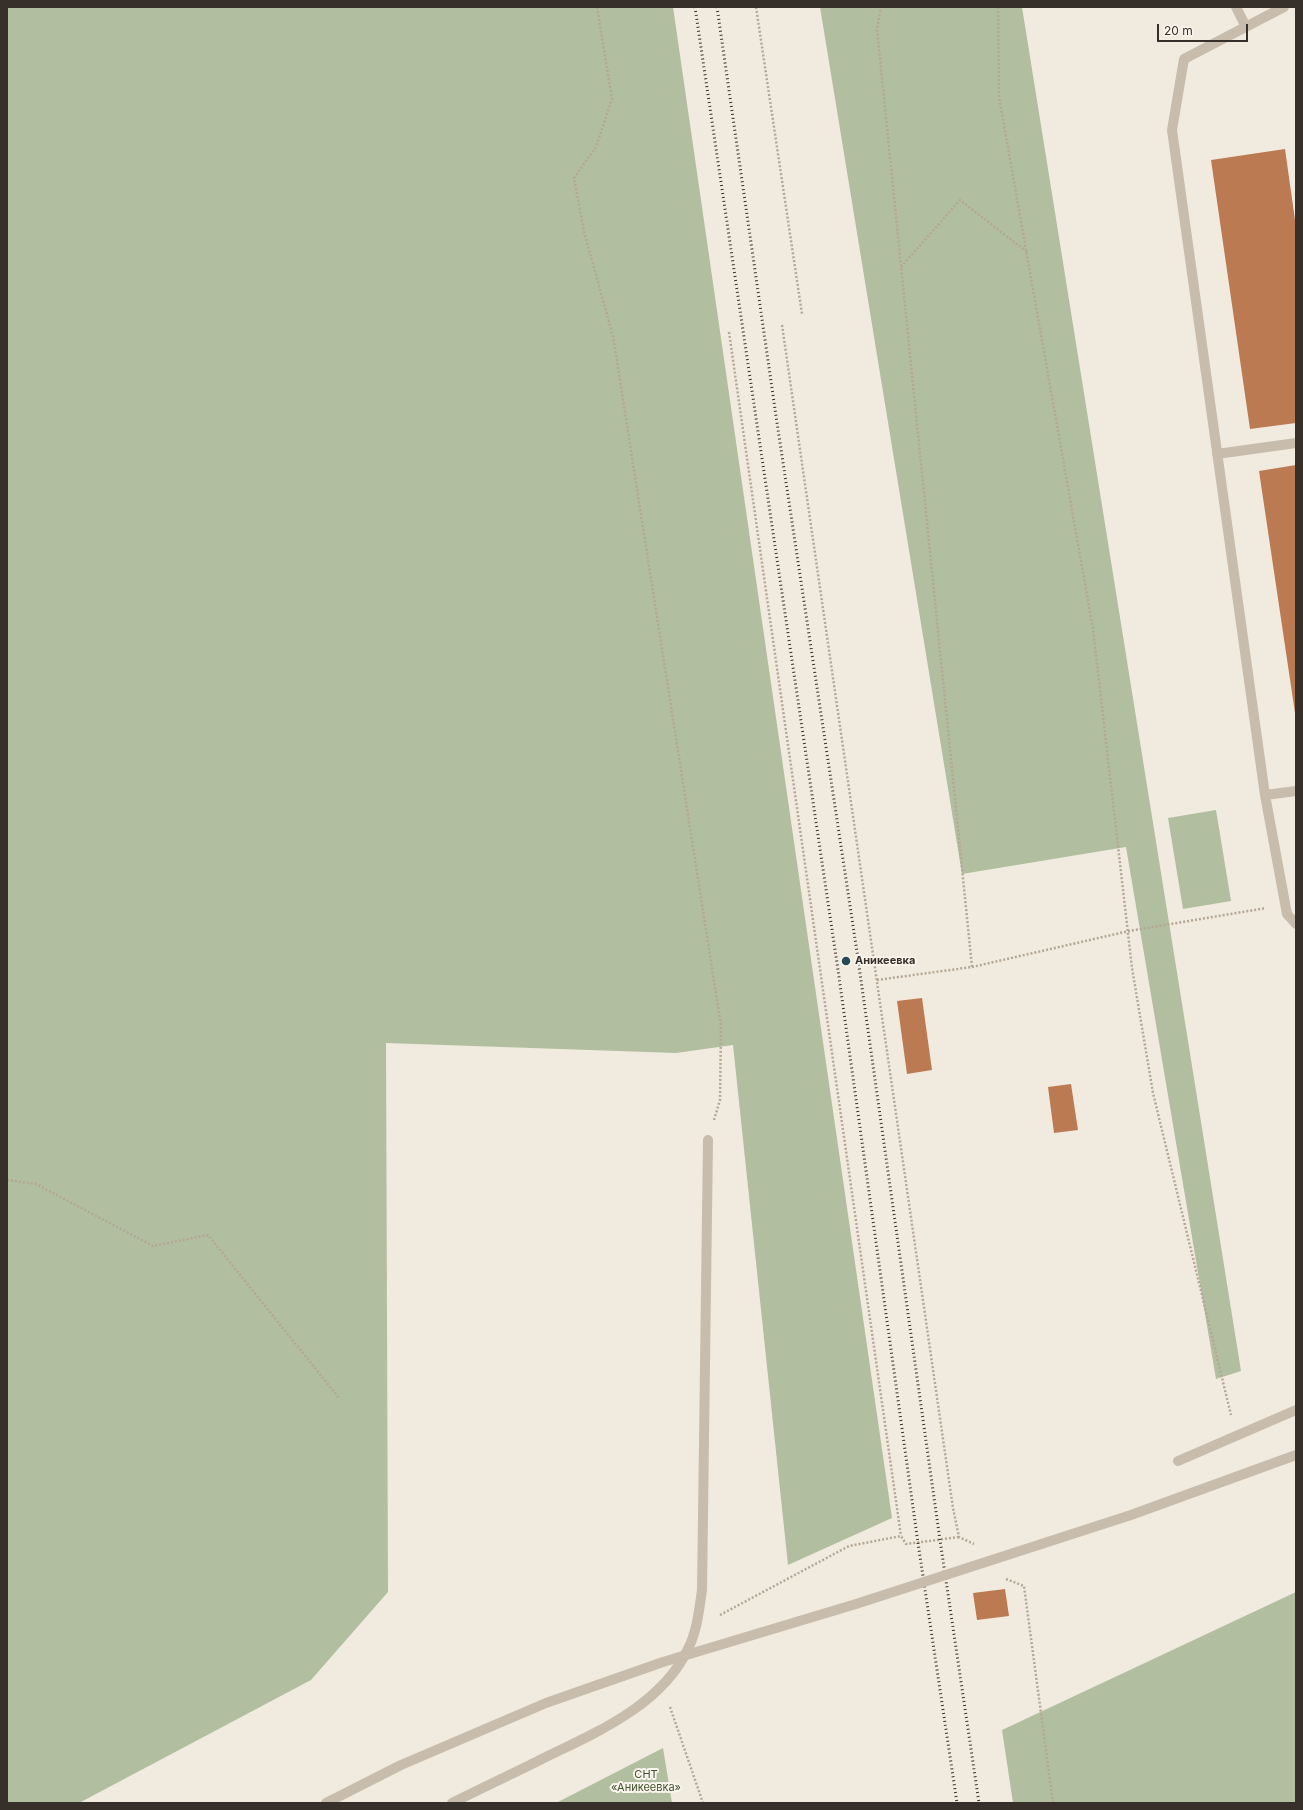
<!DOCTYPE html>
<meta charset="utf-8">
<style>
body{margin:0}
#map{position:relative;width:1303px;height:1810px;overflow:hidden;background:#f1ebdf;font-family:Inter,sans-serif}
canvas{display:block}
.frame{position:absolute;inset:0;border:8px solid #37302a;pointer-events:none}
.scale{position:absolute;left:1157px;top:24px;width:91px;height:18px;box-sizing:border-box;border:2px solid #37302a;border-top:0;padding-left:5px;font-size:12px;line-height:14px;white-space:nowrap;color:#37302a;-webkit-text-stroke:3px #f9f4ec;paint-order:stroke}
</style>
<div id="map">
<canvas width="1303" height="1810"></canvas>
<div class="frame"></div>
<div class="scale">20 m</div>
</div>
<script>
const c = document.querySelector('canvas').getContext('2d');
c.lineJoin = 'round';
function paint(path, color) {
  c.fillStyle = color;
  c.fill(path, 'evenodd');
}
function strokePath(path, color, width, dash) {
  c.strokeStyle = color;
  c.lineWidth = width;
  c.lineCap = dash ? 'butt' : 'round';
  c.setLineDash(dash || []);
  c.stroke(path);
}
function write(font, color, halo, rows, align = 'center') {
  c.font = font + ' Inter,sans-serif';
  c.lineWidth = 4;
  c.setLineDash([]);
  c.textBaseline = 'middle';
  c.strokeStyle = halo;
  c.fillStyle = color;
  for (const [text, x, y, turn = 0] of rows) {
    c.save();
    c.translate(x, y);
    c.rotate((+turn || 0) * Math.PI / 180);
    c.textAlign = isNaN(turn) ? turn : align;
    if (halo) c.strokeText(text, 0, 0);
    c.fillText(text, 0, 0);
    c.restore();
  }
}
paint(new Path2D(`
 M7,7H673L892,1518L788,1565L733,1045L676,1053L386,1043L388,1592L311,1680L79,1803H7Z
 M820,7H1022L1241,1371L1216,1379L1126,847L962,874Z
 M1216,810L1231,901L1183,909L1168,818Z
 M1296,1592V1803H1013L1002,1730Z
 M663,1748L672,1803H556Z`), '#b1bfa0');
paint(new Path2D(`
 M1285,149L1296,227V423L1250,429L1211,160Z
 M1296,465V713H1295L1259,471Z
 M922,998L932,1070L907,1074L897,1001Z
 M1071,1084L1078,1130L1054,1133L1048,1087Z
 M1005,1589L1009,1616L977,1620L973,1593Z`), '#bc7a52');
strokePath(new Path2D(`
 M597,7L612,99L596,147L574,178L584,232L613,336L721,1026L720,1100L714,1120
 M756,7L802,314
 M998,7L999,97L1093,629L1132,968L1153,1093L1231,1415
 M901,267L960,200L1027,252
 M782,325L953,1508L959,1537L974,1544
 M729,332L901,1536
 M972,967L1129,931L1266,908
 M877,980L972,967L877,29L881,7
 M7,1180L36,1184L153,1246L208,1235L339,1398
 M1006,1579L1024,1586L1053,1803
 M720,1615L849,1546L901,1536L906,1544L959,1537
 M670,1707L703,1803`), '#b4a796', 2.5, [2, 2]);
strokePath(new Path2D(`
 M1236,7L1246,27
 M1284,7L1184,59L1172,130L1265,795L1296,791
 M1217,454L1296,443
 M1265,795L1287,914L1296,924
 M1178,1461L1296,1410
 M452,1803C482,1788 512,1774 542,1759C595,1733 661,1706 688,1649C697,1631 699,1611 702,1590L708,1140`), '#c8bdac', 10);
strokePath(new Path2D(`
 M695,7L838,970L918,1543L957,1803
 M717,7L776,416L857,952L940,1540L979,1803`), '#37302a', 3, [1, 3]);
strokePath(new Path2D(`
 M326,1803L401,1765L546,1703L663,1662L856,1604L1131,1515L1296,1455`), '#c8bdac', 10);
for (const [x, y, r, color] of [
 [846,961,5,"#234b55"]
]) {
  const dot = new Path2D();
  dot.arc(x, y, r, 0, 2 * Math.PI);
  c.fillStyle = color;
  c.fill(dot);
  strokePath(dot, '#f9f4ec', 1.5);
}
write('bold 11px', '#37302a', '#f9f4ec', [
 ["Аникеевка",855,961]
], 'left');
write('11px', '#425330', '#f9f4ec', [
 ["СНТ",646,1775],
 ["«Аникеевка»",646,1788]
]);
</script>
